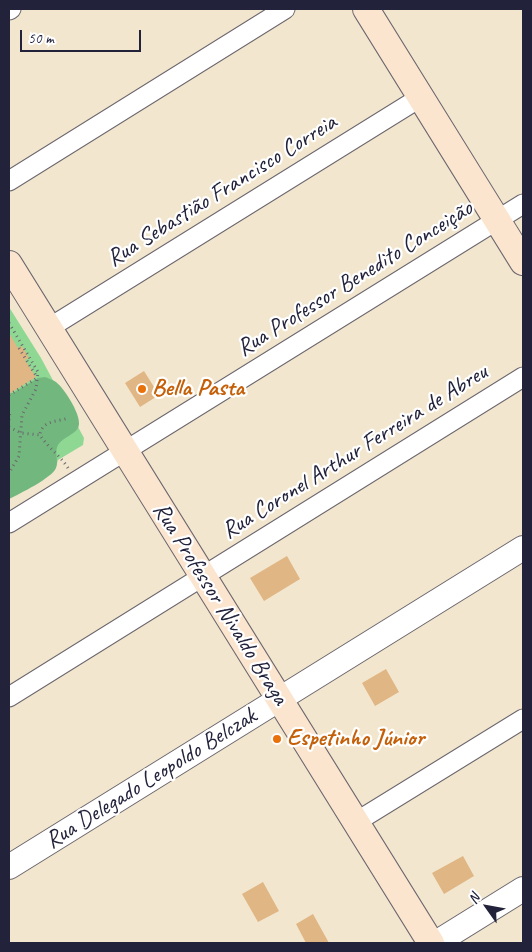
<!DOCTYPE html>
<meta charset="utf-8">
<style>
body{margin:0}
#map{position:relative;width:532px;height:952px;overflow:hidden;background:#f3e6ce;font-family:Caveat,sans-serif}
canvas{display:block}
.frame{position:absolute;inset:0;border:10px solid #22223b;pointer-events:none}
.north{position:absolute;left:462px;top:882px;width:50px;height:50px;-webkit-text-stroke:4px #fff;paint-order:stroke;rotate:302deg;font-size:14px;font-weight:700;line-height:20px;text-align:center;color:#22223b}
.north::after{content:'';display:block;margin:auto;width:18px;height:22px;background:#22223b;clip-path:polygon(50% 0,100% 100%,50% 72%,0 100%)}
.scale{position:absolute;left:20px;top:30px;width:121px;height:22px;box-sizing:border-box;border:2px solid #22223b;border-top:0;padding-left:6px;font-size:15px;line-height:18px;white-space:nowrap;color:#22223b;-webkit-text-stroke:4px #fff;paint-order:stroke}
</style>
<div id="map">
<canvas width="532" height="952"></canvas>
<div class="frame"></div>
<div class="north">N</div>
<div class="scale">50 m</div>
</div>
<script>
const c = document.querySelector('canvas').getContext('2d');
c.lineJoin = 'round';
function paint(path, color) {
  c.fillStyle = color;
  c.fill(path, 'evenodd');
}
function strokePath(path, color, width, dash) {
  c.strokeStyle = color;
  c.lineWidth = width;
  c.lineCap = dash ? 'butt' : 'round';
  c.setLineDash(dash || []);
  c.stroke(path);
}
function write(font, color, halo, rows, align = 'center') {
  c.font = font + ' Caveat,sans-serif';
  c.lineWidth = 4.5;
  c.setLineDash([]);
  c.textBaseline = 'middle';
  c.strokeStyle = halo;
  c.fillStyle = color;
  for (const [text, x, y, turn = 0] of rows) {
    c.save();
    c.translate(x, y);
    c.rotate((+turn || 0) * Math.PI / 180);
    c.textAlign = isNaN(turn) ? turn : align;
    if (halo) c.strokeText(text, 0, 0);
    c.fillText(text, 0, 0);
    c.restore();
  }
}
paint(new Path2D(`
 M9,307L41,358L84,438L83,445L58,460L56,467L9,496Z`), '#8ed894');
paint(new Path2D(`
 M45,377C48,378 53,380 56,382C64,388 84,418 78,428C74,435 63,437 58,445C54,452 59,461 56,468C52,478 19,494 9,499V393H13L38,378Z`), '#72b87e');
paint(new Path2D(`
 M9,333L18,348L22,346L29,358L25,360L36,377L9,394Z
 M144,371L159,395L140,407L125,383Z
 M287,556L300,579L264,601L250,578Z
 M386,669L399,692L375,706L362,683Z
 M463,856L474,876L444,894L432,873Z
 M263,882L279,911L258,922L242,894Z
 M313,914L329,943H306L296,924Z`), '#dfb684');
const minor = new Path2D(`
 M9,10L11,9
 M9,181L285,9
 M49,328L421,97
 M9,523L523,204
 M9,697L523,377
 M356,822L523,719`);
const tertiary = new Path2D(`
 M9,867L523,548
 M436,943L523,889`);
const secondary = new Path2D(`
 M366,9L523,262
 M9,264L431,943`);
strokePath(minor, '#6b676e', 21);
strokePath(tertiary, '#6b676e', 26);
strokePath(secondary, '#6b676e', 28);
strokePath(new Path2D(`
 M9,323L38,372L36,389L22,415L19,456L9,473
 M19,348L37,377
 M9,395L37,378
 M9,420L10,412
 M9,427L21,433L40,435
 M68,468C60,455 48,448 40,435C42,420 57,422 68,418`), '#6b676e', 3, [1, 4]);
strokePath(minor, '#fff', 19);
strokePath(tertiary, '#fff', 24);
strokePath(secondary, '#fbe5cf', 26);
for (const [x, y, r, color] of [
 [142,389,5,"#e8710a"],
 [277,739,5,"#e8710a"]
]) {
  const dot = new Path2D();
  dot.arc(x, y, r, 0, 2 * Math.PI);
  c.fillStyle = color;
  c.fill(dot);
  strokePath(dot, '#fff', 2);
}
write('24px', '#22223b', '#fff', [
 ["Rua Sebastião Francisco Correia",222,191,-32],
 ["Rua Professor Benedito Conceição",355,279,-32],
 ["Rua Coronel Arthur Ferreira de Abreu",355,452,-32],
 ["Rua Professor Nivaldo Braga",220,604,58],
 ["Rua Delegado Leopoldo Belczak",151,779,-32]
]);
write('bold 24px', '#c56008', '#fff', [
 ["Bella Pasta",152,389],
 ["Espetinho Júnior",287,739]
], 'left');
</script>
